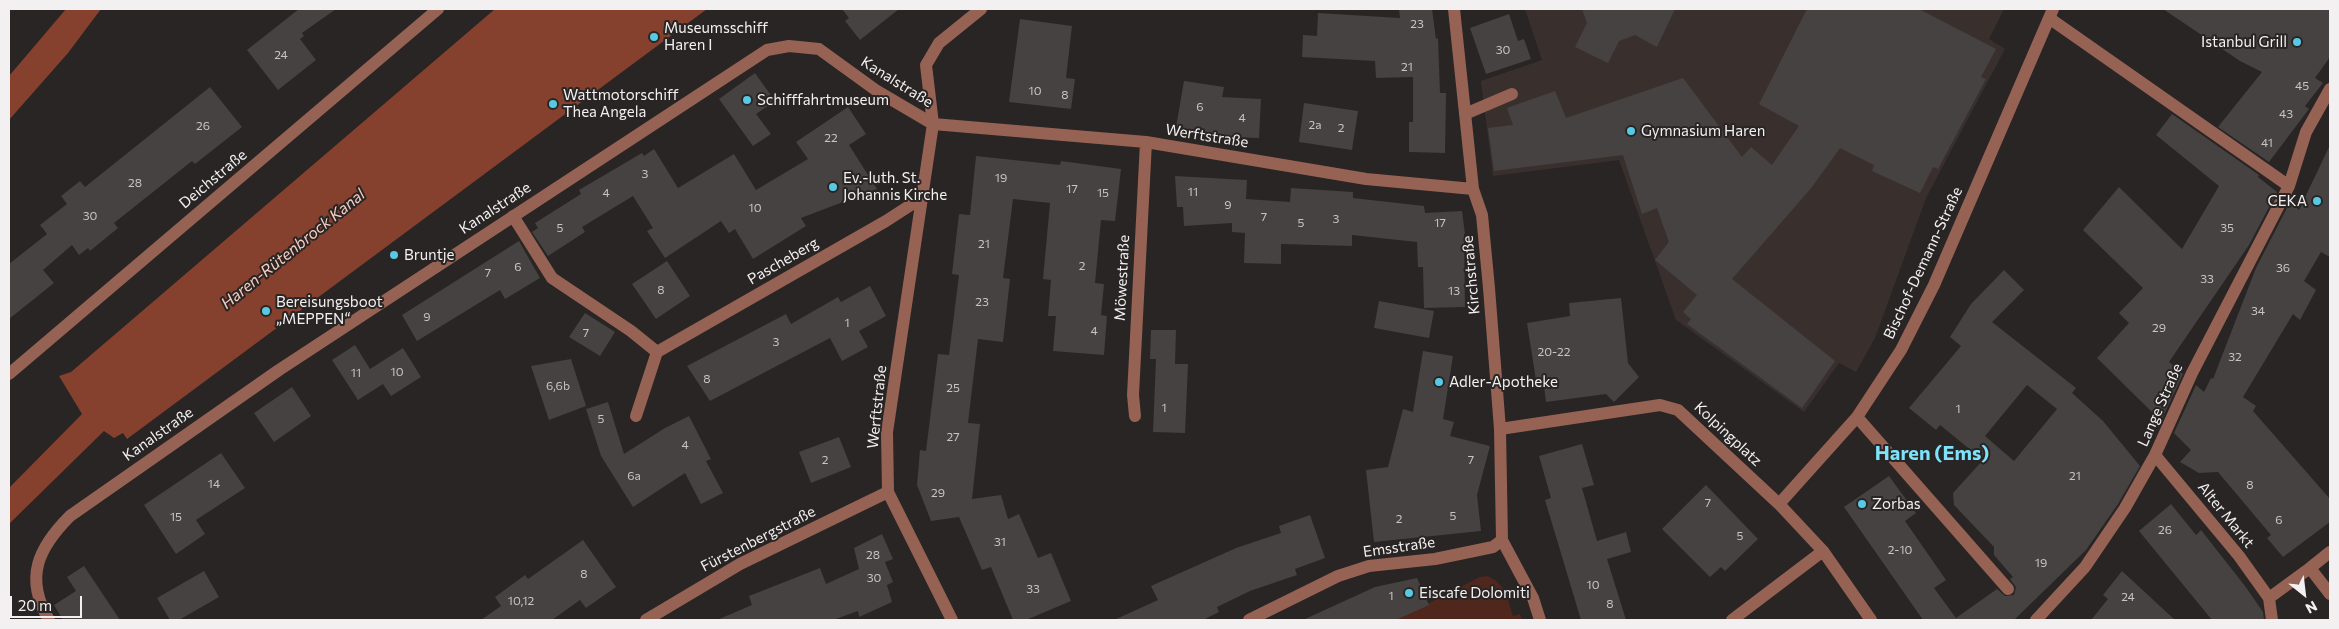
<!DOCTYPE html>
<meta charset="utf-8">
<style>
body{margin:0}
#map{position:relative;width:2339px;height:629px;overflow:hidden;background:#282524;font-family:Commissioner,sans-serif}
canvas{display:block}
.frame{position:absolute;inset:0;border:10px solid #f2f0f0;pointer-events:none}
.north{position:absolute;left:2279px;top:569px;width:50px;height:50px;-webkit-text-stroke:4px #282524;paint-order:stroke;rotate:151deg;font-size:14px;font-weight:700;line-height:20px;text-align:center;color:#f2f0f0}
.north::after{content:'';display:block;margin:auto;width:18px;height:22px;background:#f2f0f0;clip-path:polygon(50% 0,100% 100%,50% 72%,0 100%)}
.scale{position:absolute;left:10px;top:596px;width:72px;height:22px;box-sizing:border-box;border:2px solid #f2f0f0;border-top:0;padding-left:6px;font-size:15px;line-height:18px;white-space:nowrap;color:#f2f0f0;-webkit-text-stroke:4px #282524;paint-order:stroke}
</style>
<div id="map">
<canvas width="2339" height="629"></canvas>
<div class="frame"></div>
<div class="north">N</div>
<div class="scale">20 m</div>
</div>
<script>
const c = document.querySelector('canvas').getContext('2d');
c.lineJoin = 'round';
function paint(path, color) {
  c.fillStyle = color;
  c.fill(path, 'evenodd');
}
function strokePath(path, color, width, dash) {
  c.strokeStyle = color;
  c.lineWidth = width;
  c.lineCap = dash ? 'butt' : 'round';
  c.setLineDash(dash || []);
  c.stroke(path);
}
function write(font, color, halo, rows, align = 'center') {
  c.font = font + ' Commissioner,sans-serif';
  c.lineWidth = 4;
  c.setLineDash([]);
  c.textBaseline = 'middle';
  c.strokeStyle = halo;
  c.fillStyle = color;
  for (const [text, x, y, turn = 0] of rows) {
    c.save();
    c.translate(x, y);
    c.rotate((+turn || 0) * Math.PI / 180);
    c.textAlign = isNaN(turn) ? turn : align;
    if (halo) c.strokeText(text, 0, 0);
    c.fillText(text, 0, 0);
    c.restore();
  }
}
paint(new Path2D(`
 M1525,9H2004L1989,39L2005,49L1926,198L1875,338L1856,372L1839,363L1804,412L1676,320L1619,160L1493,176L1481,81L1542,60Z`), '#39302e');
paint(new Path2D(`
 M1487,576C1505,582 1508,600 1513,616L1520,614L1522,620H1396L1480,577Z`), '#4f271d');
paint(new Path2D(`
 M66,9H101L68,53L9,120V76Z
 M495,9H707L127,439L123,433L114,438L104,431L9,524V488L82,414L59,376L71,372Z`), '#86402e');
paint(new Path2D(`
 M299,9H336L302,33L304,36L300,39L316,60L278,90L247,50Z
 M842,9H899L860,40L845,21L849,18Z
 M1399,9H1432L1436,39L1438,38L1440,93H1446L1445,153L1409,152V122H1413V77L1376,78L1375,61L1302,57L1303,35L1317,36L1318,13L1400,18Z
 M1582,9H1675L1657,47L1635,35L1619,41L1608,63L1575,47L1587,23Z
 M1807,9H1919L1996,49L1981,77L1986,79L1938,169L1933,167L1920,193L1872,171L1874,165L1840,148L1812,187L1732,279L1835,361L1802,408L1687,324L1691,319L1683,312L1697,295L1655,260L1669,242L1657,208L1642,214L1623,155L1494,171L1488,128L1513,125L1507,108L1555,91L1566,118L1683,78L1742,157L1751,147L1772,165L1799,126L1759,104Z
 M2163,9H2330V57L2315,78L2323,83L2305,106L2309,109L2269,162L2218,127L2262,72L2240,61Z
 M1509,14L1518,41L1524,39L1531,59L1486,74L1470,28Z
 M1020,19L1072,26L1066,78L1075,79L1071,109L1009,102Z
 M755,73L775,101L756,114L771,134L753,146L719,99Z
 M1184,81L1224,87L1222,97L1261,99L1259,138L1223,137L1176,127Z
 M210,87L242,127L195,164L192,161L114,223L118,228L90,251L88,248L79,255L72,245L43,270L54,283L9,319V264L47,234L40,225L67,204L61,196L80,181L85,187Z
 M1304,103L1358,111L1352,150L1299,142Z
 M848,107L866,134L849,145L877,189L801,218L806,226L753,259L735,229L729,233L721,221L665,258L647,231L653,228L633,196L582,227L585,232L548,256L532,232L538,228L535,223L581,194L579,190L642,153L644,156L654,149L678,188L734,154L756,190L808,159L796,142Z
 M2172,114L2259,175L2258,177L2277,192L2249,245L2169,362L2183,374L2161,421L2097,358L2129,323L2119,313L2143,288L2083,230L2119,187L2182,249L2219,186L2156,135Z
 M2330,145V257L2321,252L2304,281L2316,290L2300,320L2293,314L2243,397L2256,406L2253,411L2330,499V522L2283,557L2267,538L2271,535L2218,472L2199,473L2180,462L2191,450L2174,433L2196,385L2204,392L2211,378L2213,379L2256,268L2290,202L2299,210Z
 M976,156L1060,165L1061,161L1121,169L1115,221L1101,220L1095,283L1104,284L1101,315L1107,316L1104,355L1053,351L1056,316H1048L1051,280L1043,279L1050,203L1013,199L1003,278L1010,279L1003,342L978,339L968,423L980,424L972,499L1001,495L1008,519L1019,514L1038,558L1051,553L1071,601L1026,620H1013L991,567L982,570L959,517L931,521L917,485L920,450L926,451L938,354L949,355L959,275L952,274L959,214L970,215Z
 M1175,176L1247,180L1246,199L1290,202L1291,188L1353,192V198L1424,206L1425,213L1462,211L1465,234H1464L1465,307L1424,308L1423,267H1418L1417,242L1352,235V246L1281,244V264L1244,263L1245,233L1232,232V223L1184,226L1183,207H1177Z
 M519,241L540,278L505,299L500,290L417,341L402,315Z
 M667,261L690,296L656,319L632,284Z
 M2004,270L2024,290L1992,322L2076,388L2072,393L2103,421L2140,466L2118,504L2086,550L2014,620H1923L1844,507L1889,476L1916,513L1905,521L1946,580L1934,588L1956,618L1997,589L2005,596L2014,595L2016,587L2010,579L2013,577L1994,555V547L1954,505L1953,493L1983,460L1940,425L1936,430L1909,408L1961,346L1950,337L1971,304ZM2027,385L2057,409L2014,461L1985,436Z
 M870,286L886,316L859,331L868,347L842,361L830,338L710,401L687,366L786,314L791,324L838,297L841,302Z
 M1621,298L1628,363L1639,377L1614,402L1606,394L1546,402L1544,386L1537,387L1527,323L1570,316L1569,303Z
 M1379,301L1434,311L1429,338L1374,328Z
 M585,313L615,332L600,356L569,337Z
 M1151,330H1176L1175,364H1188L1185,433L1153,432L1156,359H1150Z
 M355,345L370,369L403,348L421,377L391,396L383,384L358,400L332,360Z
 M1423,351L1453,356L1443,419L1454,422L1450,436L1490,446L1477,495L1481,531L1374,542L1366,470L1388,467L1403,409L1413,412Z
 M571,359L586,406L549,420L531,366Z
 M292,387L311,416L274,442L254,413Z
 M608,402L624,454L665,428L689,416L711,459L706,461L723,493L701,504L685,473L633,507L601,456L586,409Z
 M839,437L851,467L811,483L799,452Z
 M1582,444L1594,485L1582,488L1597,541L1626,532L1631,552L1607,559L1626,620H1581L1545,500L1551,498L1539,456Z
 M221,453L245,488L196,520L205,534L176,554L144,505Z
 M1706,485L1758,539L1725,571L1721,567L1710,577L1662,529Z
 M2171,504L2196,535L2201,530L2245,586L2263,612L2264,620H2212L2139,531Z
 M1310,515L1325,558L1295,569L1297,575L1250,591L1217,607L1219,612L1203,620H1114L1158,600L1151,586L1236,548L1281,533L1279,526Z
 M882,534L893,559L885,562L893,582L887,585L892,602L859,617L858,611L833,620H717L752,605L749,596L820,568L826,584L859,569L854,548Z
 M583,540L616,587L586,608L580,600L552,620H481L501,606L495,597L525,575L528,579Z
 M84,566L120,620H63L54,605L76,591L67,577Z
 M204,571L219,597L179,620H170L157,598Z
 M2122,571L2175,620H2091L2108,599L2103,595Z
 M1417,578L1429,605L1396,620H1303L1375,587Z`), '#454241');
strokePath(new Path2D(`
 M1454,9L1473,189L1482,215L1489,288L1500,429L1502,540L1533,598L1540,620
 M2049,18L2289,186
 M1465,114L1512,94
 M513,216L552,278L631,331L657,352L886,221L923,197
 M9,374L438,9
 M636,416L657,352
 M1135,416L1133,395L1146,142
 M1857,417L2008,589
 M1500,429L1660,405L1678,410L1779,504L1823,551L1871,620
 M2155,455L2239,556L2269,598L2272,620
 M1779,504L1857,417L1901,350L1934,285L2053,9
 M2310,568L2330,552
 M2269,598L2310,568L2330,594
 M49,620C24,578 38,548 70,516L279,370L767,50L789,46L819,49L877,91L933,124L1146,142L1366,179L1473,189
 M646,620L740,564L888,492
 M952,620L888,492L887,432L933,124L926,65L939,43L981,9
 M1249,620L1338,576L1369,566L1435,559L1493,547L1502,540
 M1732,620L1823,551
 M2036,620L2085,567L2125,508L2155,455L2192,373L2289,186L2306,132L2330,89`), '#966254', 12);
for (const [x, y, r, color] of [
 [654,37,5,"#58c9e3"],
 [2297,42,5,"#58c9e3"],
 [747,100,5,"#58c9e3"],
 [553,104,5,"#58c9e3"],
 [1631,131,5,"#58c9e3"],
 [833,187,5,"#58c9e3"],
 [2317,201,5,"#58c9e3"],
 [394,255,5,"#58c9e3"],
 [266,311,5,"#58c9e3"],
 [1439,382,5,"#58c9e3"],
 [1862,504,5,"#58c9e3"],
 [1409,593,5,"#58c9e3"]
]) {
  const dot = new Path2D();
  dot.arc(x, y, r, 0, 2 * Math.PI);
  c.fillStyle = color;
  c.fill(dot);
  strokePath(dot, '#282524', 2);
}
write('12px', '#c7c4c4', null, [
 ["23",1417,24],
 ["30",1503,50],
 ["24",281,55],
 ["21",1407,67],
 ["45",2302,86],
 ["10",1035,91],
 ["8",1065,95],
 ["6",1200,107],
 ["43",2286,114],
 ["4",1242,118],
 ["2a",1315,125],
 ["26",203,126],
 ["2",1341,128],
 ["22",831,138],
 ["41",2267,143],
 ["3",645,174],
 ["19",1001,178],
 ["28",135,183],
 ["17",1072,189],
 ["11",1193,192],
 ["4",606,193],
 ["15",1103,193],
 ["9",1228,205],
 ["10",755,208],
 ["30",90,216],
 ["7",1264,217],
 ["3",1336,219],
 ["5",1301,223],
 ["17",1440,223],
 ["5",560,228],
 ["35",2227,228],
 ["21",984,244],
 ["2",1082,266],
 ["6",518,267],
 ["36",2283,268],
 ["7",488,273],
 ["33",2207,279],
 ["8",661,290],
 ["13",1454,291],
 ["23",982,302],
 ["34",2258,311],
 ["9",427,317],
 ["1",847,323],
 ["29",2159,328],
 ["4",1094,331],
 ["7",586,333],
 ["3",776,342],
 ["20-22",1554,352],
 ["32",2235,357],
 ["10",397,372],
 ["11",356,373],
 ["8",707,379],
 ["6,6b",558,386],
 ["25",953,388],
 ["1",1164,408],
 ["1",1958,409],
 ["5",601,419],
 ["27",953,437],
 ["4",685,445],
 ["2",825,460],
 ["7",1471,460],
 ["6a",634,476],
 ["21",2075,476],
 ["14",214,484],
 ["8",2250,485],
 ["29",938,493],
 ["7",1708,503],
 ["5",1453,516],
 ["15",176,517],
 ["2",1399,519],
 ["6",2279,520],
 ["26",2165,530],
 ["5",1740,536],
 ["31",1000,542],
 ["2-10",1900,550],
 ["28",873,555],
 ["19",2041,563],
 ["8",584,574],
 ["30",874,578],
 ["10",1593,585],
 ["33",1033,589],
 ["1",1391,596],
 ["24",2128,597],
 ["10,12",521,601],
 ["8",1610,604]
]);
write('15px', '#f2f0f0', '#282524', [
 ["Museumsschiff",664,28],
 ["Haren I",664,45],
 ["Istanbul Grill",2287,42,"right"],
 ["Wattmotorschiff",563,95],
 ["Thea Angela",563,112],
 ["Schifffahrtmuseum",757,100],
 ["Gymnasium Haren",1641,131],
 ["Ev.-luth. St.",843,178],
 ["Johannis Kirche",843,195],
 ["CEKA",2307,201,"right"],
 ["Bruntje",404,255],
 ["Bereisungsboot",276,302],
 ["„MEPPEN“",276,319],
 ["Adler-Apotheke",1449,382],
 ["Zorbas",1872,504],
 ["Eiscafe Dolomiti",1419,593]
], 'left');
write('15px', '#f2f0f0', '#282524', [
 ["Kanalstraße",897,82,32],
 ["Werftstraße",1207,136,9],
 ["Deichstraße",213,179,-40],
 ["Kanalstraße",495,208,-33],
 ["Pascheberg",783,261,-30],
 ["Bischof-Demann-Straße",1923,263,-65],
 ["Kirchstraße",1471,275,-95],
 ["Möwestraße",1122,278,-87],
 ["Lange Straße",2160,405,-66],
 ["Werftstraße",877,407,-84],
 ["Kanalstraße",158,434,-35],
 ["Kolpingplatz",1728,434,43],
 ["Alter Markt",2226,515,51],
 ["Fürstenbergstraße",758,539,-27],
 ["Emsstraße",1399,547,-8]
]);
write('italic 16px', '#f8cdc1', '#282524', [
 ["Haren-Rütenbrock Kanal",293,249,-39]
]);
write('bold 20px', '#7de2fa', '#282524', [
 ["Haren (Ems)",1932,453]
]);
</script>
